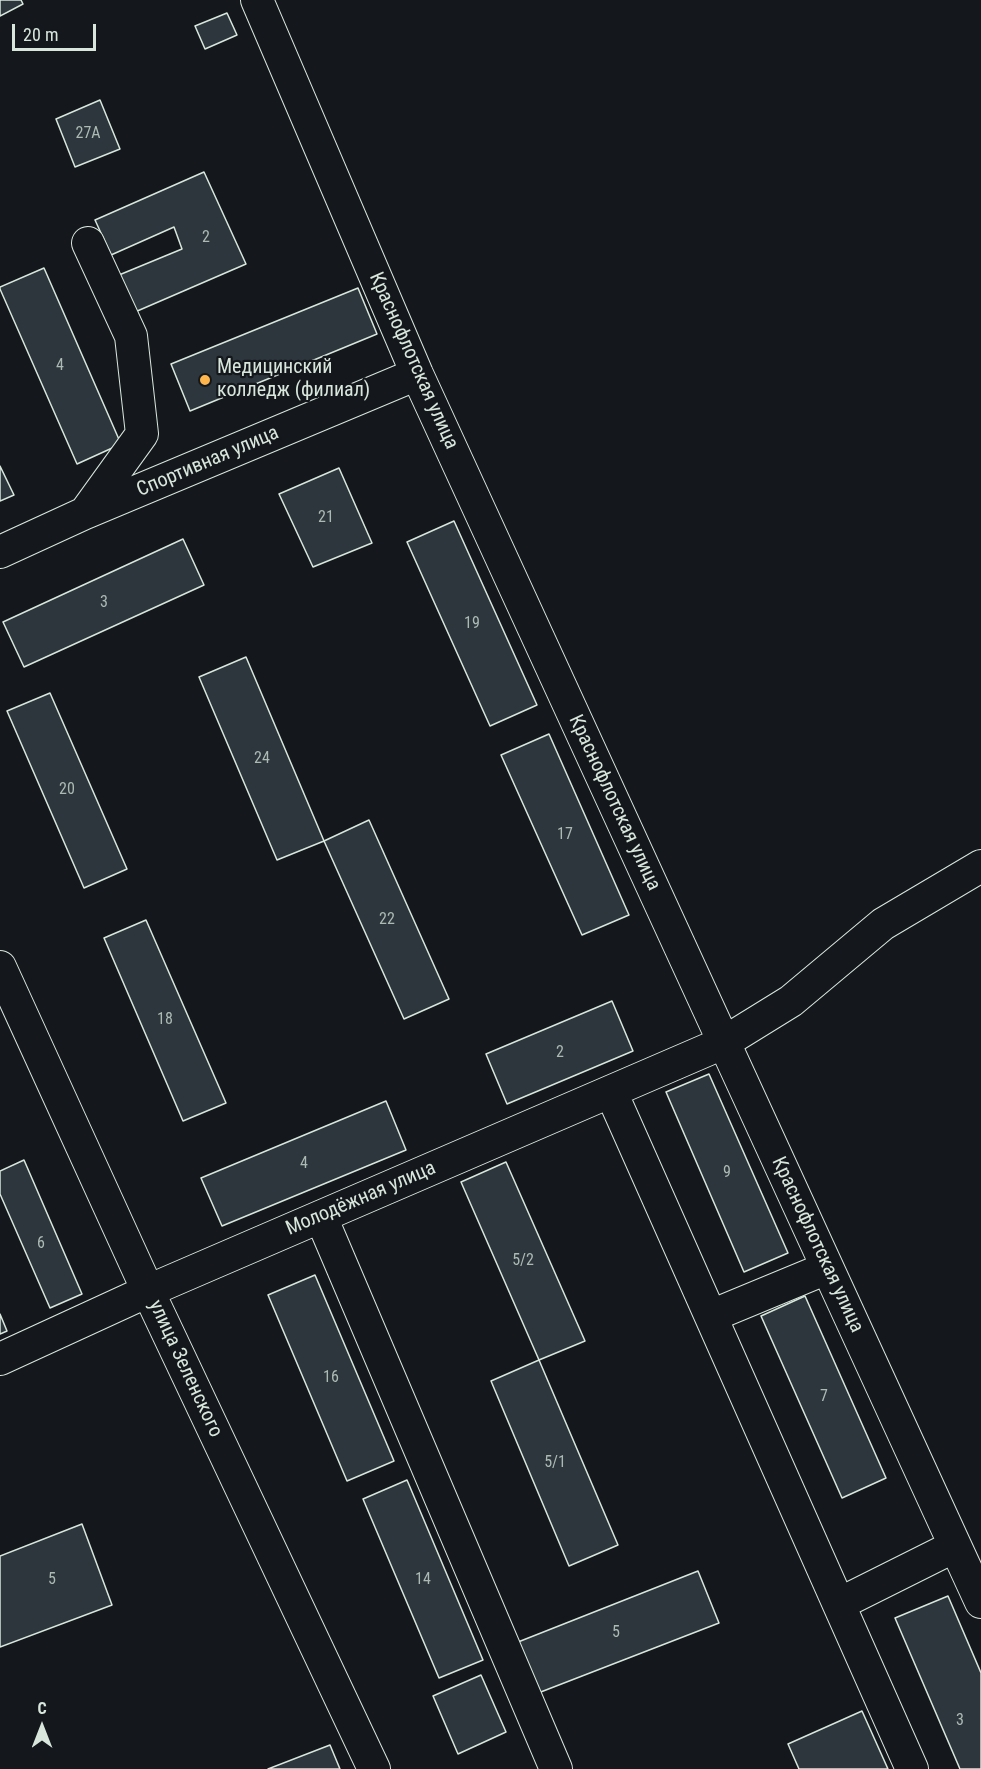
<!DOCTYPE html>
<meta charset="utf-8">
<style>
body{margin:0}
#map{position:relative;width:981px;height:1769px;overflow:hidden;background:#14181c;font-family:"Roboto Condensed",sans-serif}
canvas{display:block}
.north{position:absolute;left:12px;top:1697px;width:60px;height:60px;-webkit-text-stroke:4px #14181c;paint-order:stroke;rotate:0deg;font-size:16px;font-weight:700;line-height:24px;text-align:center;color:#d8e6dc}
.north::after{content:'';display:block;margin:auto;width:21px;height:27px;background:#d8e6dc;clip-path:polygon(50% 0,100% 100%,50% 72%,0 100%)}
.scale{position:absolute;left:12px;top:24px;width:84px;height:27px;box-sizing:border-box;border:3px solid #d8e6dc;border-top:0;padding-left:8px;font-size:18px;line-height:21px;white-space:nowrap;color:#d8e6dc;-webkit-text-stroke:4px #14181c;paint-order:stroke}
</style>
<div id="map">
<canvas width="981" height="1769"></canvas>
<div class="north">С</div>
<div class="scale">20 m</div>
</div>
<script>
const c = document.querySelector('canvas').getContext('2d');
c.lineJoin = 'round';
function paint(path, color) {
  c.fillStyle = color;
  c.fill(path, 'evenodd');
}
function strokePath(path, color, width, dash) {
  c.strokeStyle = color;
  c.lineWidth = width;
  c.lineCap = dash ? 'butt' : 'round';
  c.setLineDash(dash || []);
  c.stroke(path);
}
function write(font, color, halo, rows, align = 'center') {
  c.font = font + ' "Roboto Condensed",sans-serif';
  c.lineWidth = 4.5;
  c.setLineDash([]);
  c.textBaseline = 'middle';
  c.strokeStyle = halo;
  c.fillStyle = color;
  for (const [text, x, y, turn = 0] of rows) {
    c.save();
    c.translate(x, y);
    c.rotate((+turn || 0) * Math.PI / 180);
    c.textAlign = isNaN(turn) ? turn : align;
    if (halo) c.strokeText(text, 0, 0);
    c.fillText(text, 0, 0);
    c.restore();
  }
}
const building = new Path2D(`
 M0,0H21L23,4L0,16Z
 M227,13L237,35L205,49L195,26Z
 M100,100L120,149L75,167L56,119Z
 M204,172L246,264L135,312L119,275L182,249L174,227L111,255L95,220Z
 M44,268L121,444L77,464L0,289V287Z
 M358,288L377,334L190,411L171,364Z
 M0,466L14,495L0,501Z
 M339,468L372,543L313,567L279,494Z
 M454,521L537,705L490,726L407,542Z
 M183,539L204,585L24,667L3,622Z
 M246,657L324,841L277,860L199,677Z
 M50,693L127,869L84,888L7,711Z
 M549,734L629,915L582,935L501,755Z
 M369,820L449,999L404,1019L324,841Z
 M146,920L226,1103L183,1121L104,938Z
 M612,1001L633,1051L507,1104L486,1054Z
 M709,1074L788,1253L744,1272L666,1092Z
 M386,1101L406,1150L222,1226L201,1178Z
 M24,1160L82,1294L50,1308L0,1194V1171Z
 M506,1162L585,1341L539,1360L461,1182Z
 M315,1275L394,1461L347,1481L268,1295Z
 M805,1296L886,1478L842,1498L761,1316Z
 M0,1314L7,1331L0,1334Z
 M539,1360L618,1545L569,1566L491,1381Z
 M407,1480L483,1660L439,1678L363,1499Z
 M82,1524L112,1605L0,1647V1556Z
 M698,1571L719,1623L533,1695L513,1644Z
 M948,1596L981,1673V1769H960L895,1618Z
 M481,1675L506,1732L458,1754L433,1696Z
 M862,1711L888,1769H799L788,1744Z
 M330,1745L340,1769H268Z`);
paint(building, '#2c363c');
strokePath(building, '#d8e6dc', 1.5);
const minor = new Path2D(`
 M257,0L417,374L981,1602
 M85,513L142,434L131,336L88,243
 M0,552L85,513L417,374
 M0,967L148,1291L374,1769
 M611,1092L912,1769
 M321,1217L556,1769
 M711,1316L827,1268
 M0,1359L148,1291L723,1043L791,1001L883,924L981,866
 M839,1604L955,1546`);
strokePath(minor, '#d8e6dc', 34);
strokePath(minor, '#14181c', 32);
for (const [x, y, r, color] of [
 [205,380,6,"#ffb74d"]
]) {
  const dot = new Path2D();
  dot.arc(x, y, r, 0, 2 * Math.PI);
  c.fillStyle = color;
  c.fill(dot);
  strokePath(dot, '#14181c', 2);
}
write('16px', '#adbab4', null, [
 ["27А",88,134],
 ["2",206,238],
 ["4",60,366],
 ["21",326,518],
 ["3",104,603],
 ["19",472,624],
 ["24",262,759],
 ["20",67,790],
 ["17",565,835],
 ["22",387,920],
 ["18",165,1020],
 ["2",560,1053],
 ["4",304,1164],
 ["9",727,1173],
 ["6",41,1244],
 ["5/2",523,1261],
 ["16",331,1378],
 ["7",824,1397],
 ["5/1",555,1463],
 ["5",52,1580],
 ["14",423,1580],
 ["5",616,1633],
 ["3",960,1721]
]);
write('20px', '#d8e6dc', '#14181c', [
 ["Краснофлотская улица",413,361,66],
 ["Спортивная улица",208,462,-23],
 ["Краснофлотская улица",614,803,65],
 ["Молодёжная улица",361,1199,-23],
 ["Краснофлотская улица",817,1245,65],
 ["улица Зеленского",185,1369,65]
]);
write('20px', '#d8e6dc', '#14181c', [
 ["Медицинский",217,368],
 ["колледж (филиал)",217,391]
], 'left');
</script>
